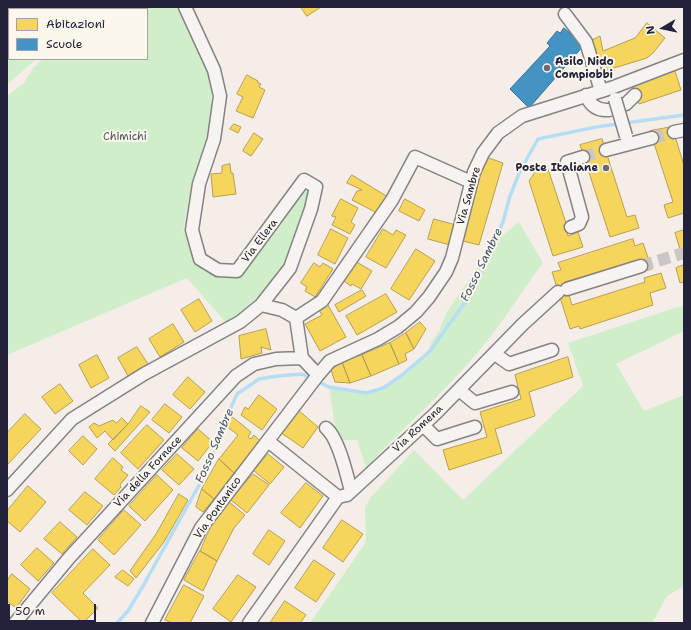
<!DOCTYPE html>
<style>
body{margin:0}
#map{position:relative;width:691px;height:630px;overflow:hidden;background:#f5eee8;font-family:"Shantell Sans",sans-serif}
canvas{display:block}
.frame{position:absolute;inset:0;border:8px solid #22223b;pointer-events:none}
.legend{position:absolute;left:8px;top:8px;width:140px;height:52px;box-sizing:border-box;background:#fbf7ec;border:1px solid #a4a2a5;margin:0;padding:5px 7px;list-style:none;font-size:12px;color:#22223b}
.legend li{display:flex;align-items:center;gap:8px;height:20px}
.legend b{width:20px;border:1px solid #a4a2a5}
.north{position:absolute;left:643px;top:8px;width:40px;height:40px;-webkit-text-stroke:3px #fbf7ec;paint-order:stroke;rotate:261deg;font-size:11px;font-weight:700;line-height:16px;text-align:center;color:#22223b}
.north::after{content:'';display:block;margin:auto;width:14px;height:18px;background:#22223b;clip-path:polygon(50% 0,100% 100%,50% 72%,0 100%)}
.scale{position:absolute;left:8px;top:604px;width:88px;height:18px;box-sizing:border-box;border:2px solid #22223b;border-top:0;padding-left:5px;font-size:12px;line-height:14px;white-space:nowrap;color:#22223b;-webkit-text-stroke:3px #fbf7ec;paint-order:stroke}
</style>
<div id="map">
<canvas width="691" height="630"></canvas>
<div class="frame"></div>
<ul class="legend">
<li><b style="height:11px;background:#f6d55c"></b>Abitazioni</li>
<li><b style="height:11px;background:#4393c3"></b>Scuole</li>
</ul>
<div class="north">N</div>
<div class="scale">50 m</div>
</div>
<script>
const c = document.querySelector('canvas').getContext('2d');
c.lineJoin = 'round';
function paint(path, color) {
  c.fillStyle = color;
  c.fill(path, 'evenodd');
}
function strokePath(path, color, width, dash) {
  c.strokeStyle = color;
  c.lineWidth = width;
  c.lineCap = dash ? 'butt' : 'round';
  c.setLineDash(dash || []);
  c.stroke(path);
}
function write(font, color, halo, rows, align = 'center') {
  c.font = font + ' "Shantell Sans",sans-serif';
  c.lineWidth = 4;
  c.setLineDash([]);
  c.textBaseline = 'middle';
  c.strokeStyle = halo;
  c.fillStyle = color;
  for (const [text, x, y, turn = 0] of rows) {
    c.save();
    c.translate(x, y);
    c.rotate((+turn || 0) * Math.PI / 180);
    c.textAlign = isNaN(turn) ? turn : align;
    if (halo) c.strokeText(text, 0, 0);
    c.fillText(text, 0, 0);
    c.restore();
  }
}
paint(new Path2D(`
 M7,7H61L62,9H9V59H36L7,85Z
 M121,7H179L190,25L212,80L210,132L192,181L183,233L190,235L215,274L231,277L243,272L305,187L311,190L285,265L254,302L226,323L187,278L7,355V96L24,83L34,67L43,59H147V9H117Z
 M519,222L543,263C521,292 502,324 478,352C444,393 402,428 366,468L357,440H337L329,387L364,392L380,389L427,354L431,343L439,331L446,313L495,242Z
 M684,305V331L616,364L644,411L684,395V586L667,596L652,623H310L366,542L365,507L371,497L414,450L463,500L583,386L568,343Z`), '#d1eeca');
const homes = new Path2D(`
 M301,7H321L307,16Z
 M647,23L665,38L653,53L647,58L604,71L599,56L596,57L590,41L600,36L603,51L635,38Z
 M675,71L681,90L639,104L632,86Z
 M247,75L258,81V83L261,84L259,87L265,90L253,118L236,111L243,97L237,94Z
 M234,124L241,127L238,133L230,129Z
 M672,127L684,165V213L668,218L664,205L673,202L650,131Z
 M254,133L263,139L251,156L243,151Z
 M602,139L627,217L635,215L639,228L610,237L580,145Z
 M486,157L503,163L479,245L463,241L475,184Z
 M230,164L231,173H233L236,194L213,197L211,174L222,173V166Z
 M547,166L569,232L567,233L568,236L578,232L583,247L553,256L529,181L537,169Z
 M352,175L388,197L379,214L352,200L357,191L362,190L347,183Z
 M341,199L358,208L351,222L355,225L350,234L332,225L336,217L332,216Z
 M405,199L425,210L419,221L399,211Z
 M434,219L456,225L450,245L428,239Z
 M331,229L348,238L335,264L318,255Z
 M383,229L393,235L396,230L406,235L386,268L366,257Z
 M684,230V258L683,259L675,233Z
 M633,239L635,246L643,243L652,269L642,272L638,260L565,282L572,305L645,282L644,278L661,273L666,288L650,293L653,305L580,329L579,326L570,329L552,272L561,270L558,263Z
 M416,249L435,261L409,300L391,289Z
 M353,260L372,271L361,289L352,284L351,286L341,279Z
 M314,263L320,267L323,263L333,269L315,297L305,291L307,287L301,283Z
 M684,265V282L680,283L676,268Z
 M362,290L366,296L339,312L335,305Z
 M386,294L397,312L357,335L346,316Z
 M199,299L212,321L195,332L181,310Z
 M328,305L346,337L320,351L305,324L322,315L319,310Z
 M420,322L426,329L414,349L406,333Z
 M173,324L184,342L160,357L149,339Z
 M266,329L271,350L261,347L262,353L241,359L239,336Z
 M406,333L414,349L405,354L407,360L399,364L390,343Z
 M390,343L399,364L371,376L362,355Z
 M137,347L148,364L128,376L118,358Z
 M97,355L109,378L91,388L79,365Z
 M362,355L371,376L350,383L342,362Z
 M568,357L573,377L529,392L535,416L495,429L502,453L449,470L443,450L487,437L480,412L521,399L515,375Z
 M342,362L350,383L335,382L331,370Z
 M188,377L205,392L190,409L173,395Z
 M60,384L73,401L55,414L42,397Z
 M259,395L277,409L262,430L241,415L245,407L248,409Z
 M165,404L182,417L169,433L152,420Z
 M141,406L150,412L115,451L108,444L128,424Z
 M297,409L318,427L303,448L280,432Z
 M25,414L41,429L7,465V433Z
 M230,415L251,432L248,437L251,439L254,435L260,441L234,473L219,459L238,435L226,426Z
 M122,418L128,424L113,440L105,431L97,438L89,427L94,423L99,426L113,420L116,423Z
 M147,425L164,440L138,469L121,453Z
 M198,429L213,442L198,461L182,448Z
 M83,436L97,449L83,465L69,451Z
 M177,454L194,469L179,485L162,470Z
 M268,454L284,467L270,484L254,471Z
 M113,458L123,467L121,470L128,475L120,485L121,487L114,495L95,479Z
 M219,459L234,473L214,499L202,489Z
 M253,474L269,485L247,513L231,500Z
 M157,475L173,490L145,521L129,506Z
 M306,483L323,496L300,528L281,513Z
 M28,486L46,502L20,532L7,521V511Z
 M202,489L214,499L203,512L196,507Z
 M85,492L103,506L87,525L69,510Z
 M179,494L188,500L164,542L136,578L130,571L156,534Z
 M229,502L245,515L234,528L217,561L200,551L214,519Z
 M124,510L141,525L114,555L98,540Z
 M342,520L363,534L343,562L323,548Z
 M60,522L77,537L62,554L44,539Z
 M269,530L285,541L269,565L253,554Z
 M37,548L54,563L38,581L21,565Z
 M93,549L110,565L83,593L98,608L83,623L52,593Z
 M200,551L217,561L203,591L184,580Z
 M314,560L335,574L316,602L295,588Z
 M123,570L134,579L128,586L115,577Z
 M12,574L30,589L16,608L7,601V581Z
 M238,575L256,587L231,622L213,609Z
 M184,585L204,596L190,623H172L165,620Z
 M285,601L306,615L300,623H270Z`);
paint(homes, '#f6d55c');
strokePath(homes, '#b69f52', 1);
const schools = new Path2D(`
 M564,28L584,45L529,108L510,89L550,46L547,43L557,31L560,33Z`);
paint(schools, '#4393c3');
strokePath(schools, '#39719a', 1);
strokePath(new Path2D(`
 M117,623L128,611L143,586L208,469L224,423L237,394L259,379L278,376L302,374L329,387L367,393L383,388L401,376L430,351L471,294L503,222L510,196L520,171L538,139L596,127L684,115`), '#b5def5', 3.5);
strokePath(new Path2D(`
 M652,138L674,132
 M583,157L606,150
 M641,266L684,253`), '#cbc5c5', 12, [12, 6]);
const minor = new Path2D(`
 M565,14L586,42L601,91
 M586,95C590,105 597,111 609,110
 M626,104L635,95
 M674,132L684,130
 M606,150L652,138
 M571,227L579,224L582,217L567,162L583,157
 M567,289L641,266
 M261,305L282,310L296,318L302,358L318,375
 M296,318L322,301L392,200L415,157L471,182
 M495,354L509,364L552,350
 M459,390L475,403L512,392
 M423,425L437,439L475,427
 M326,428C338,437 347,475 351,491
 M268,441L338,497L347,495L435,414L523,324L558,292
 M7,490L72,419L144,374L240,322L261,305L290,268L311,209L316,187L304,180L237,271L218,270L200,259L192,230L199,184L214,139L220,96L214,70L185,7
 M15,623L69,558L236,376L254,364L276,359L302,358
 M152,623L201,528L318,375L330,361L378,339L398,327L416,312L429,297L446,272L452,258L474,172L483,153L498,133L522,116L611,88L684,60
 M249,623L338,497`);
strokePath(minor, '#858284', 15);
strokePath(minor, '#f6f4f0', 12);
const minorBridge = new Path2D(`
 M615,99L626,136`);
strokePath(minorBridge, '#858284', 15, []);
strokePath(minorBridge, '#f6f4f0', 12);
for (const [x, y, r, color] of [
 [547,68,4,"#6c6978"],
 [606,168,4,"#6c6978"]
]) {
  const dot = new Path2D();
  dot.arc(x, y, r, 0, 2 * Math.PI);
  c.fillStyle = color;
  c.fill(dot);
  strokePath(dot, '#fbf7ec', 1.5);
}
write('bold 11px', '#22223b', '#fbf7ec', [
 ["Asilo Nido",555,62],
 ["Compiobbi",555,75],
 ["Poste Italiane",598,168,"right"]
], 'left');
write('11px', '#465559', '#fbf7ec', [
 ["Chimichi",125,137]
]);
write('11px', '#22223b', '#fbf7ec', [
 ["Via Sambre",469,196,-74],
 ["Via Ellera",260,241,-53],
 ["Via Romena",418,429,-43],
 ["Via della Fornace",148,472,-47],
 ["Via Pontanico",218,508,-55]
]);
write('italic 12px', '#465874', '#fbf7ec', [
 ["Fosso Sambre",482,265,-64],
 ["Fosso Sambre",215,446,-67]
]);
</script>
